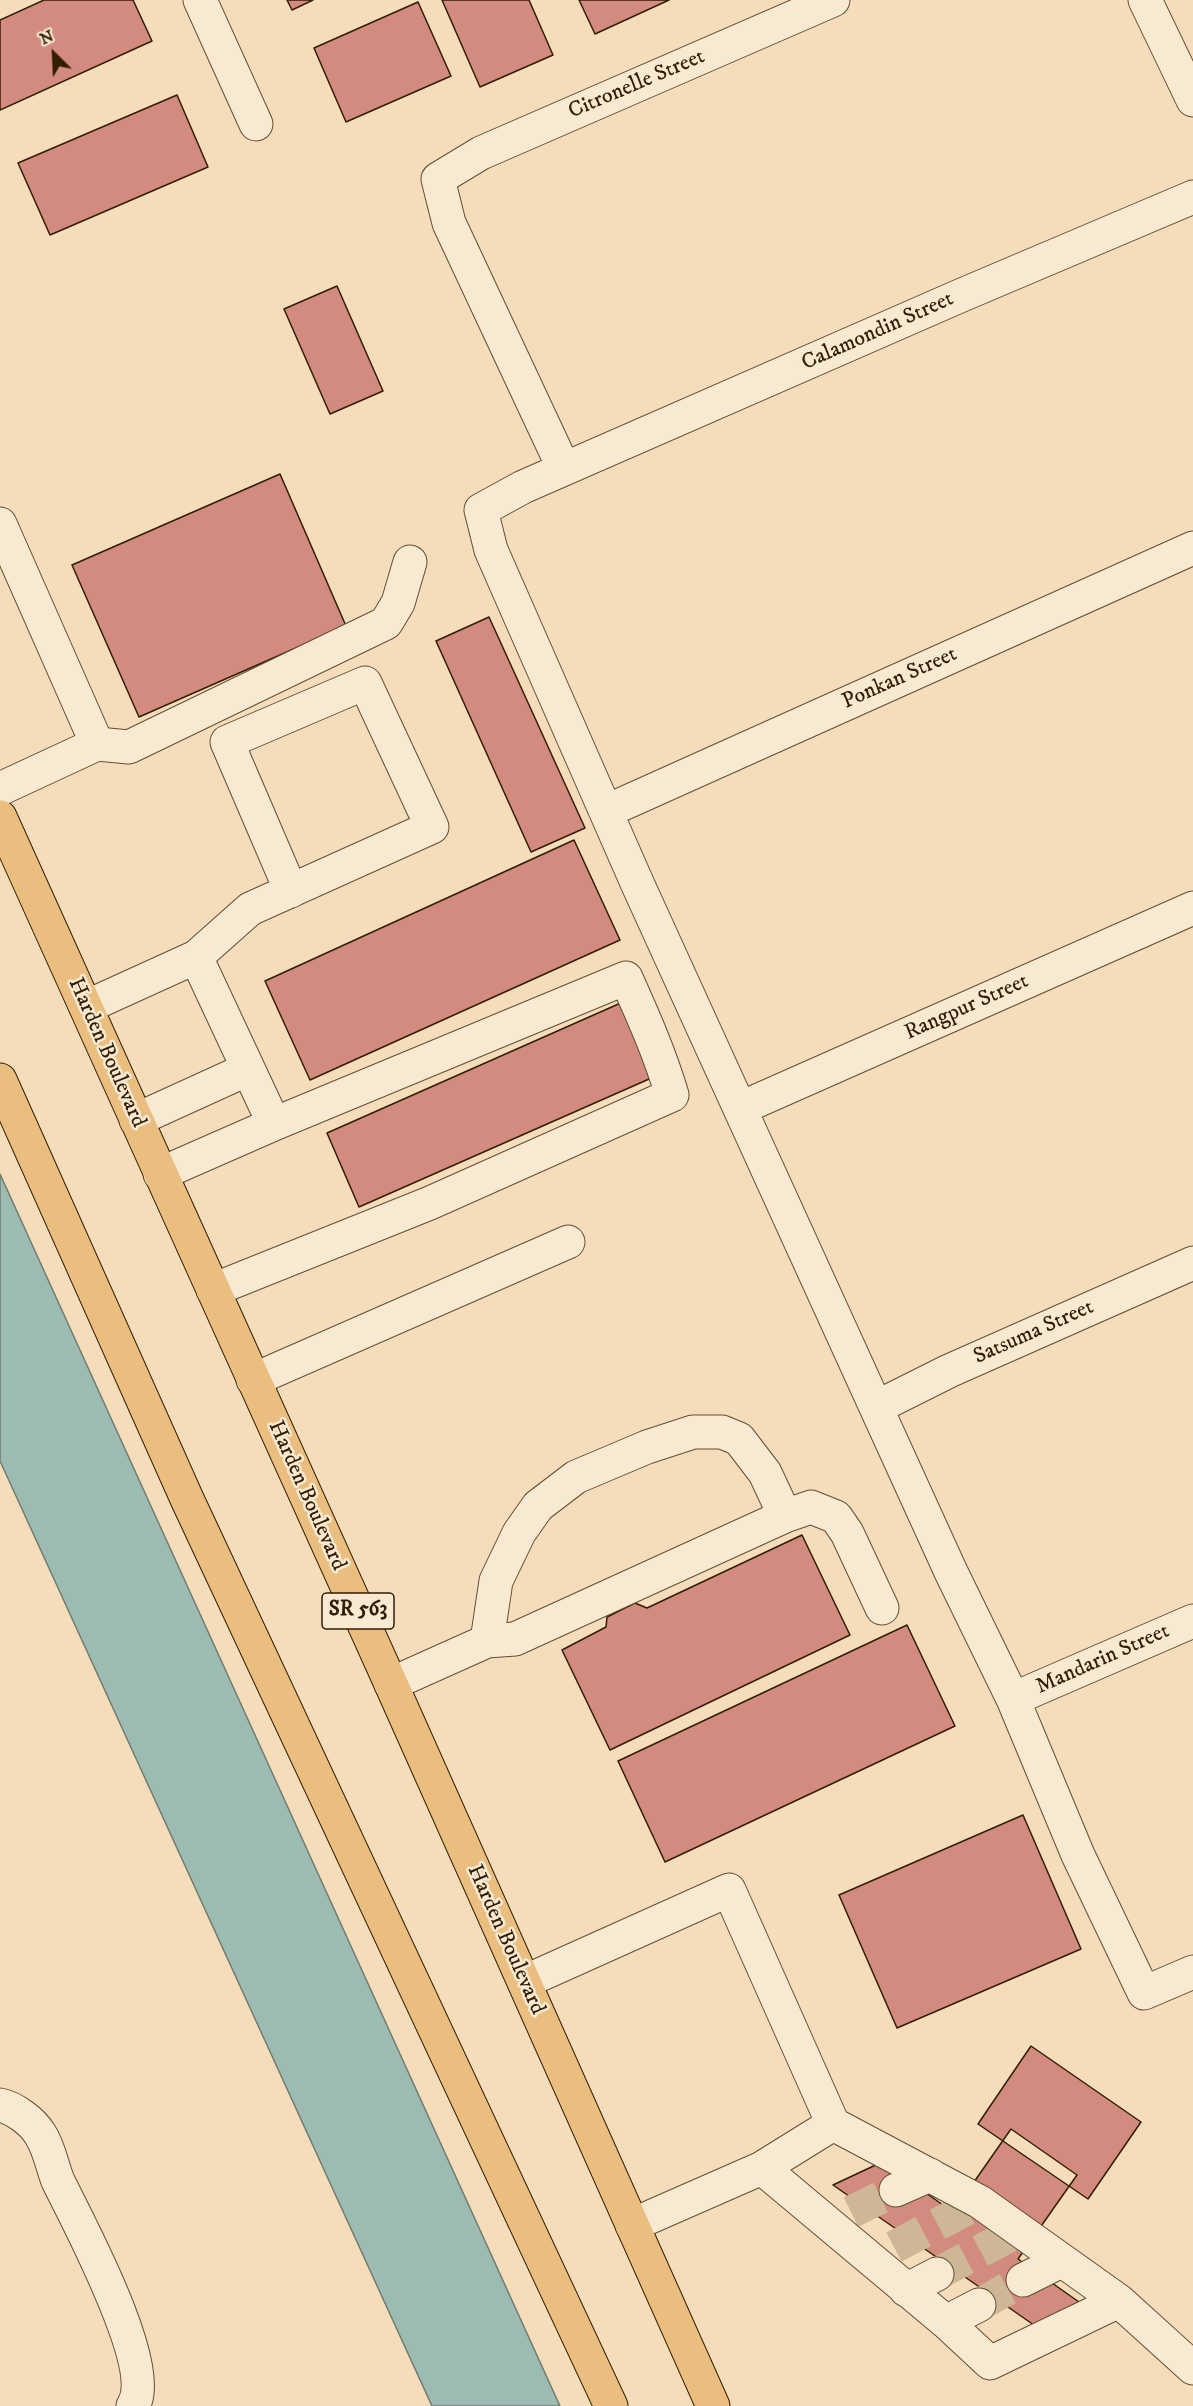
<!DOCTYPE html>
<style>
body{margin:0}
#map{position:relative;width:1193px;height:2406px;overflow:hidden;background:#f5ddbb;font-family:"IM FELL DW Pica",serif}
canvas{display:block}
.north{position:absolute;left:24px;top:24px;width:60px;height:60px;-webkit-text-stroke:4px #f8e9d3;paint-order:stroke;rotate:336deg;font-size:16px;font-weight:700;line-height:24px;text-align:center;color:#311e03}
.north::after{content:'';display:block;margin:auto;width:21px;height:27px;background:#311e03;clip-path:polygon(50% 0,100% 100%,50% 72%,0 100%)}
</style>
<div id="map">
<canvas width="1193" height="2406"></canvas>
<div class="north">N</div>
</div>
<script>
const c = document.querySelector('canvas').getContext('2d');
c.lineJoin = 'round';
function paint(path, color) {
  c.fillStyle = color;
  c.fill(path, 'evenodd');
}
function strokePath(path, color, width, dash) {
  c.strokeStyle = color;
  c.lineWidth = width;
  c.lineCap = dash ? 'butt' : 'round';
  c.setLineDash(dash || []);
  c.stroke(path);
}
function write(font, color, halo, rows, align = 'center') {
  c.font = font + ' "IM FELL DW Pica",serif';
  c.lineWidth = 5;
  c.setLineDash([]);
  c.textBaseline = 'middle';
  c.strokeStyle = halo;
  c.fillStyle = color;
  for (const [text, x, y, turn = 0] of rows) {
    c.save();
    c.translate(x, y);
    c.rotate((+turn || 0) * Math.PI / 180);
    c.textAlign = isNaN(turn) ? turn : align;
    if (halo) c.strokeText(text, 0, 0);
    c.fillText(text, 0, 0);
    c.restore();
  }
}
const water = new Path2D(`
 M0,1174L560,2406H432L0,1461Z`);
paint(water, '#9cbbb2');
strokePath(water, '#717c6c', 1.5);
const building = new Path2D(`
 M44,0H133L152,41L0,110V20Z
 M287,0H313L292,10Z
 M442,0H529L553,55L480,87Z
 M579,0H669L595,34Z
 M418,2L451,76L346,122L314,48Z
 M177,95L208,167L50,235L18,163Z
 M337,286L383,391L330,414L284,309Z
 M280,474L346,626L139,717L72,565Z
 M489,617L585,828L531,852L436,641Z
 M574,840L620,940L310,1080L265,981Z
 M632,998L665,1072L359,1207L327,1133Z
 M802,1535L850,1635L610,1750L562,1650L606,1627L607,1617L635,1603L647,1608Z
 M907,1625L955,1726L665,1862L618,1761Z
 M1023,1815L1081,1949L897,2028L839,1895Z
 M1031,2046L1141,2122L1088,2199L978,2124Z
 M1011,2129L1077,2175L1018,2259L1089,2309L1041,2330L833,2185L882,2162L953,2212Z`);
paint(building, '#d38a7f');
strokePath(building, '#311e03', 1.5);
strokePath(new Path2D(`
 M851,2212L896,2190
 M894,2247L980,2202
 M937,2274L1020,2230
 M979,2305L1023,2280`), '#ceb796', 33, [33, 16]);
const minor = new Path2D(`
 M200,0L256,124
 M1145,0L1193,100
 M1193,197L962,295L523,487L481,510L491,550L638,885L951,1572L1013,1699L1078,1855L1144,1993L1193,1972
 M564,469L449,223L438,179L481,153L833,0
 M0,524L97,744
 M0,789L97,744L129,747L386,623L398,603L410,562
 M607,811L1193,548
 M196,957L274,1124
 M86,1007L196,957L250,909L432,827L365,683L227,742L291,891
 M741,1108L1193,908
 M136,1120L248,1069
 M160,1174L274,1124L626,978C643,1016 660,1054 672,1095L430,1203L213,1290
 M253,1380L568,1242
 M877,1407L949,1371L1193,1263
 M487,1641L496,1581L519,1533L538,1506L576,1477L647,1447L693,1432H722L739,1439L765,1473L785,1516
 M391,1684L487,1641L515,1639L785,1516L811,1507L836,1517L847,1533L882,1608
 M1013,1699L1193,1621
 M524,1982L729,1890L833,2124L762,2168L632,2225
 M0,2105C14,2108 32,2121 40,2134C49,2147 52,2166 58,2181C78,2222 157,2367 133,2406
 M833,2124L980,2202L1119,2301
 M762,2168L946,2322L990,2363L1119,2301L1193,2368
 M896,2190L930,2175
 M1023,2280L1061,2261
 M906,2290L937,2274
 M946,2322L979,2305`);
const major = new Path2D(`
 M0,817L391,1684L713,2406
 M0,1080L187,1499L611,2406`);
strokePath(minor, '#624e31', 35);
strokePath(major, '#311e03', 35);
strokePath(minor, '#f8e9d3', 33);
strokePath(major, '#eabe7e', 33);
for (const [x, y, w] of [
 [358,1611,72]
]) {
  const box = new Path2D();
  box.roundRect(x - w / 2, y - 18, w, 36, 4.5);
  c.fillStyle = '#f8e9d3';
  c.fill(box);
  strokePath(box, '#311e03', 1.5);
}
write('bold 21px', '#311e03', null, [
 ["SR 563",358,1611]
]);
write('22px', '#311e03', '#f8e9d3', [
 ["Citronelle Street",637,85,-23],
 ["Calamondin Street",878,332,-24],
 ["Ponkan Street",900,679,-24],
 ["Rangpur Street",967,1008,-24],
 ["Harden Boulevard",106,1053,66],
 ["Satsuma Street",1034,1333,-24],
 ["Harden Boulevard",306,1496,66],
 ["Mandarin Street",1103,1660,-24],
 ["Harden Boulevard",505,1940,66]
]);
</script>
